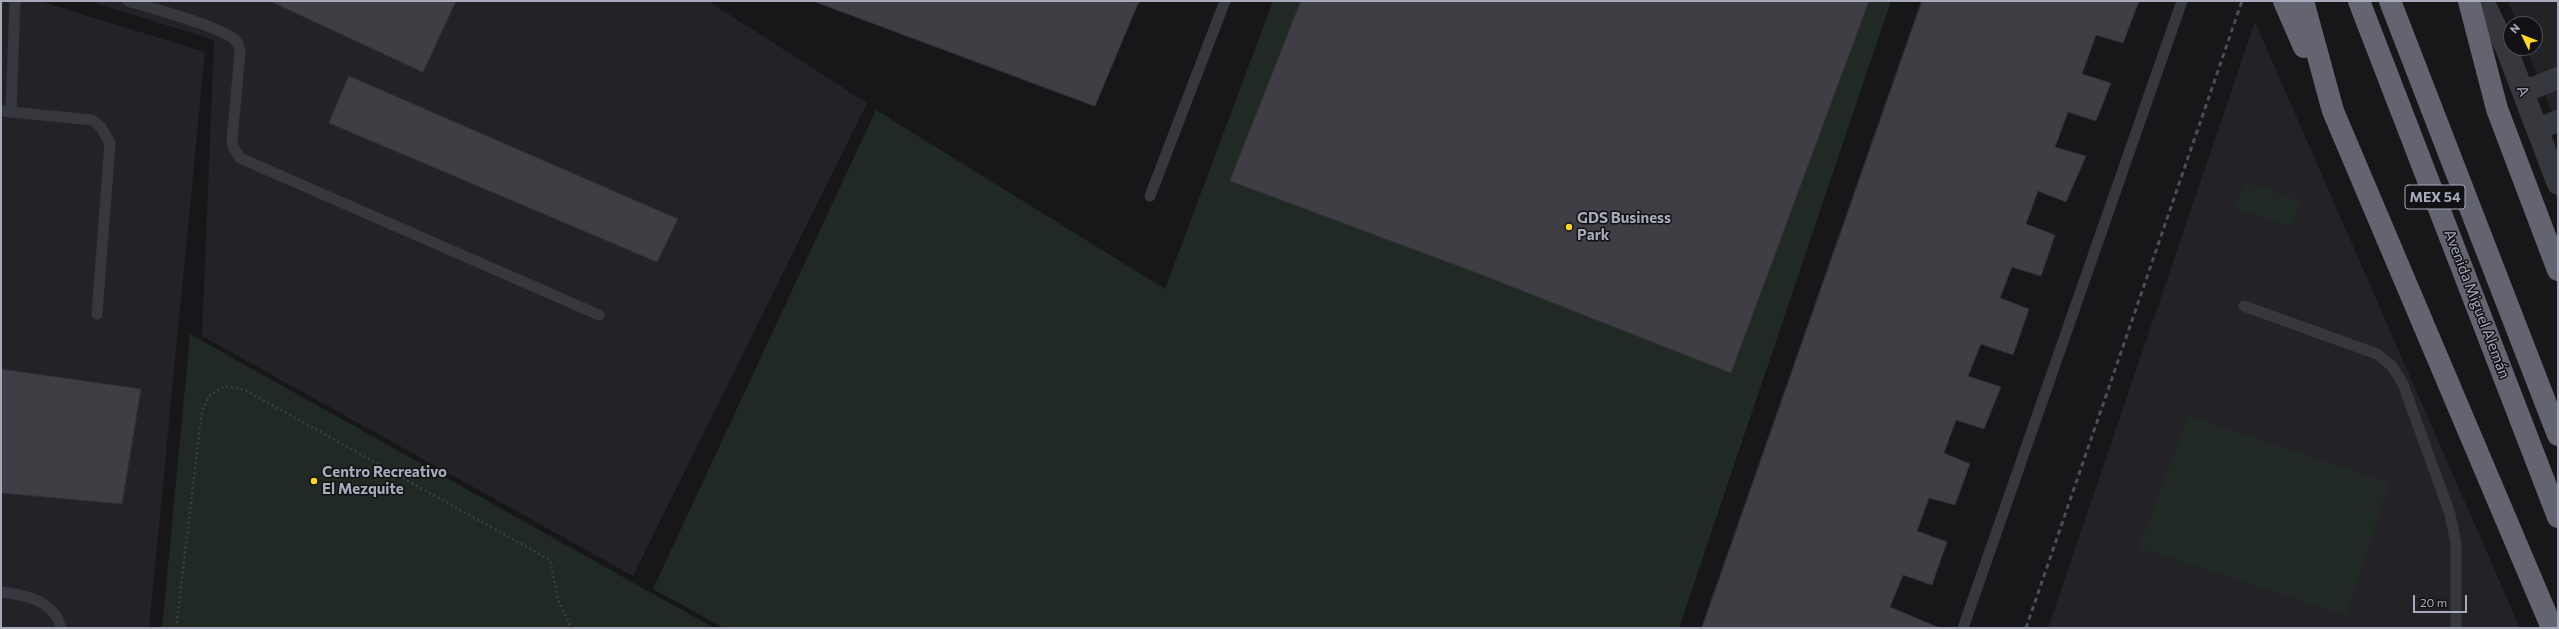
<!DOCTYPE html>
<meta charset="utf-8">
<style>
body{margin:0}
#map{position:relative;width:2559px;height:629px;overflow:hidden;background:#171719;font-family:Commissioner,sans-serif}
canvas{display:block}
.frame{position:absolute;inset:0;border:2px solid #a7aaba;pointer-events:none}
.north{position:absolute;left:2503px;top:16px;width:40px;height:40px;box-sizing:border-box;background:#121214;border:1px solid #4e4f56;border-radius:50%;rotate:313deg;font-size:11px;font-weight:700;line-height:16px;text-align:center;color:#a7aaba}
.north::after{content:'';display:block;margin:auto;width:14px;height:18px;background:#ffd929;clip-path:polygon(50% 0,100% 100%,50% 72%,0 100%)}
.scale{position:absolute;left:2413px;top:595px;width:54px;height:18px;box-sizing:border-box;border:2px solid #a7aaba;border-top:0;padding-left:5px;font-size:12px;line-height:14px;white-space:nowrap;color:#a7aaba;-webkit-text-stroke:3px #121214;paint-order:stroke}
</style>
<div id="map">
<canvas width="2559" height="629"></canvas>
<div class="frame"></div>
<div class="north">N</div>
<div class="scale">20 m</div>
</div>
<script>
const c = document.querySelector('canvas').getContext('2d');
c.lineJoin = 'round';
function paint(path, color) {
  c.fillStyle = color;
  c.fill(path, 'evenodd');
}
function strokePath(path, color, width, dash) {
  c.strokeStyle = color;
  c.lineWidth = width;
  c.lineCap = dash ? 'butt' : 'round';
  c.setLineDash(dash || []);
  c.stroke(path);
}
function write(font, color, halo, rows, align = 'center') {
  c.font = font + ' Commissioner,sans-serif';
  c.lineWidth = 3;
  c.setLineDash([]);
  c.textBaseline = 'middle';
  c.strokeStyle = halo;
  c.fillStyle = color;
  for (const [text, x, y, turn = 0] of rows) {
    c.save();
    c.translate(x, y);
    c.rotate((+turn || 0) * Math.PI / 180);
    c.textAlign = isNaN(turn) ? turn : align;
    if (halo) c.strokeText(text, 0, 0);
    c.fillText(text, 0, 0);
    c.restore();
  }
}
paint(new Path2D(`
 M1,1H39L205,52L149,628H1Z
 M89,1H708L867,103L633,576L202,336L214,40Z
 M2508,1H2558V127L2526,48H2535V24H2517Z
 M2255,22L2520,628H2048Z`), '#232226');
paint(new Path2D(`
 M1273,1H1891L1679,628H724L653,589L876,110L1165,289Z
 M2245,182L2301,201L2290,227L2234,208Z
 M190,334L714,628H162Z
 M2188,416L2389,483L2346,615L2139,548Z`), '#202923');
const building = new Path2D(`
 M270,1H456L423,72Z
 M813,1H1139L1095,106Z
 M1301,1H1869L1731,373L1477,273L1230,181Z
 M1922,1H2139L2123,43L2096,35L2082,74L2111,83L2096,121L2068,112L2055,147L2086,156L2066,202L2038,191L2026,224L2055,235L2041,276L2012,267L2000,298L2029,309L2013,355L1981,344L1968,376L2001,387L1984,429L1956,420L1944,453L1970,464L1955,505L1929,498L1917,531L1947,542L1932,585L1903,575L1890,607L1940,628H1702Z
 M349,76L678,219L657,262L329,123Z
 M1,369L141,389L122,504L1,493Z`);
paint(building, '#3e3e44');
strokePath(building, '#313035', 1);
strokePath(new Path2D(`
 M176,628L202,411L210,395L225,386L245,390L550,560L558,600L571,628`), '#3d3e45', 2.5, [2, 3]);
strokePath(new Path2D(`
 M128,1C151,8 220,26 235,40C239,44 240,48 240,54L232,139L233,147L240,158L599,315
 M1,111L92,120L101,127L110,143L97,314
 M11,112L15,1
 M1150,196L1225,1
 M2244,306L2377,354L2392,366L2403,384L2450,514L2456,544V628
 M1,592C25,595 54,600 61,628
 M1963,628L2182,1`), '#37373e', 11);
strokePath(new Path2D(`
 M2483,1L2507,50L2558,184
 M2523,92L2558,78
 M2537,129L2558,121`), '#37373e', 22);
strokePath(new Path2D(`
 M2284,1L2304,47
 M2303,1L2333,111L2552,628
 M2359,1L2558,517
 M2390,1L2558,435
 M2469,1L2497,109L2558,270`), '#636470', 22);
strokePath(new Path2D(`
 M2026,628L2242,1`), '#4c4d56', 3, [5, 4]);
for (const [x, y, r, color] of [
 [1569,227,4,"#ffd929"],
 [314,481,4,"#ffd929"]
]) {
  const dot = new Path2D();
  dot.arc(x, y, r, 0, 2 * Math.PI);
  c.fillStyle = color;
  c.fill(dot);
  strokePath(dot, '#121214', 1.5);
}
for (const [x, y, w] of [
 [2435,197,60]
]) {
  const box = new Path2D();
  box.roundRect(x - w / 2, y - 12, w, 24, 3);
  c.fillStyle = '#121214';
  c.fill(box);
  strokePath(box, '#a7aaba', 1);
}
write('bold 14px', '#a7aaba', null, [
 ["MEX 54",2435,197]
]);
write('15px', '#a7aaba', '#121214', [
 ["A",2523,91,69],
 ["Avenida Miguel Alemán",2477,304,69]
]);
write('bold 15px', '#a7aaba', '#121214', [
 ["GDS Business",1577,218],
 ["Park",1577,235],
 ["Centro Recreativo",322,472],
 ["El Mezquite",322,489]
], 'left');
</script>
